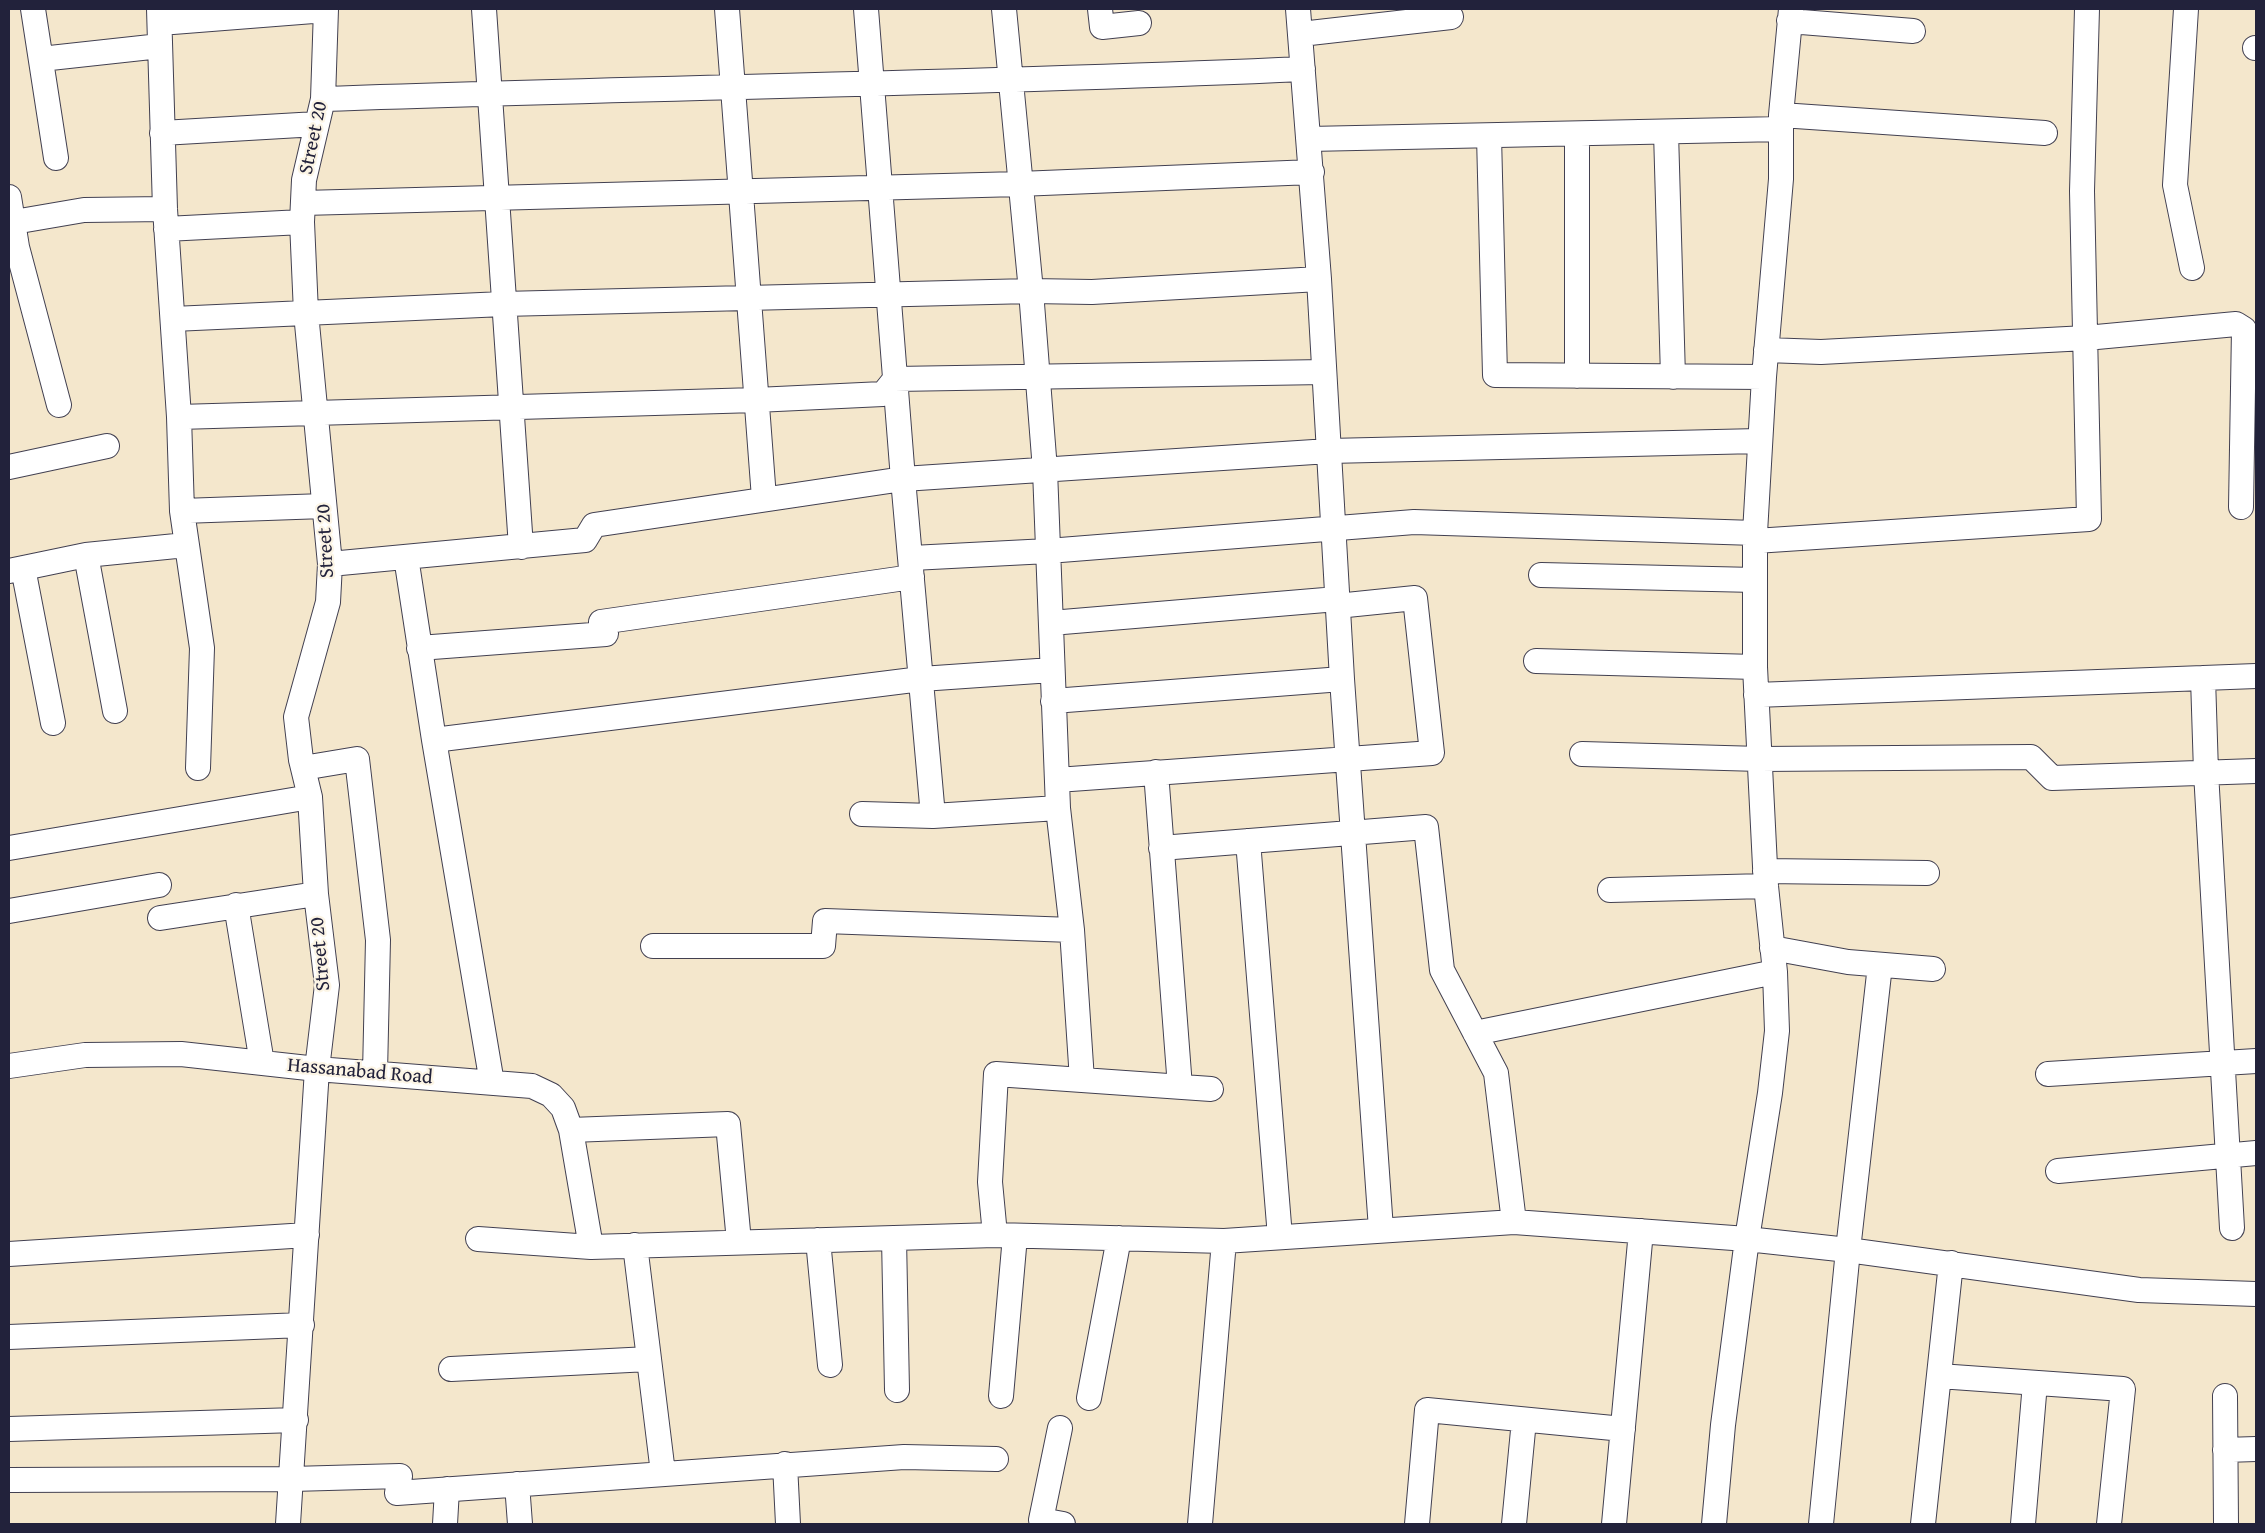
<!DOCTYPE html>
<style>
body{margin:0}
#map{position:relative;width:2265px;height:1533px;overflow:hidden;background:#f4e7cc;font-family:"Gentium Book Plus",serif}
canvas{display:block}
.frame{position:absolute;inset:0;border:10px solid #22223b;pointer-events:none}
</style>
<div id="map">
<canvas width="2265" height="1533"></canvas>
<div class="frame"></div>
</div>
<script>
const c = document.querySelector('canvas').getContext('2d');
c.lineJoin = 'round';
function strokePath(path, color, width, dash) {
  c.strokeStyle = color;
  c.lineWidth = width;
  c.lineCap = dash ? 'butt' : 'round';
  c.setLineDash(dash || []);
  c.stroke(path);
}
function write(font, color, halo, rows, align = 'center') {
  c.font = font + ' "Gentium Book Plus",serif';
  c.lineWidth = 4.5;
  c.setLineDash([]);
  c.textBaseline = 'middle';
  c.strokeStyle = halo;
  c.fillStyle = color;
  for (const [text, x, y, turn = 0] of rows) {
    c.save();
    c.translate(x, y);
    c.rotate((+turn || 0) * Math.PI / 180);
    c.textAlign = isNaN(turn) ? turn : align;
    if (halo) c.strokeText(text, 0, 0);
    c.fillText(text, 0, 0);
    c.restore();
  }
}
const minor = new Path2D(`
 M33,9L56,158
 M159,9L165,209L179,417L182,511L202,648L198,768
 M484,9L521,547
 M727,9L764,498
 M866,9L903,479L933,816
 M1004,9L1031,291L1045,470L1058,808L1072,930L1082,1080
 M1100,9L1102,27L1139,23
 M1298,9L1319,279L1342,679L1381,1229
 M2186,9L2175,185L2192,268
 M1789,21L1913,31
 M160,23L326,10
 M1301,34L1451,17
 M2255,48H2256
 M41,59L160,46
 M323,99C650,87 977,84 1303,69
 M1781,115L2045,133
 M1666,132L1673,377
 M162,133L317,124
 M1577,134V376
 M1489,136L1495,375L1764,377
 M1309,139L1781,129
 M9,197L17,247L59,405
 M303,203L1019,184L1312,172
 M14,222L84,210L165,209
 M166,229L302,222
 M173,319L503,304L1031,291L1092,292L1319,279
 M1766,350L1821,352L2086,338L2236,324L2244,329L2241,507
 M179,417L756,400L883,394L895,379L1324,372
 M9,467L107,446
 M182,511L324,506
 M1755,541L2089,519L2082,191L2087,9
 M86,555L115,711
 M406,557L434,740L492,1083
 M912,558L1048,551L1414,522L1755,533
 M330,564L585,540L594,525L903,479L1329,451L1759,441
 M23,568L53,723
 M9,571L86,555L186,545
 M1541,575L1755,580
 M1051,623L1337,599
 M419,648L606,634L601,622L912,577
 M1536,661L1755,667
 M2203,678L2206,772L2232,1228
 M1756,695L2256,676
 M1053,701L1342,679
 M434,740L921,679L1052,670
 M1582,754L1760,759L2031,757L2052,778L2256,771
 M303,768L357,759L378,940L375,1073
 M1156,772L1180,1087
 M1057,780L1432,753L1415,598L1337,606
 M862,814L933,816L1058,808
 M1248,841L1280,1237
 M9,848L310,797
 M1161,848L1426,827L1442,970L1496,1073L1514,1222
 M1765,871L1927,873
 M1610,890L1766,886
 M236,905L262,1063
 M9,911L159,885
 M160,918L316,894
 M653,946H823L825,921L1072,930
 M1772,948L1848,962L1933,969
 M1475,1033L1775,972
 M9,1066L85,1055L181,1054L317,1069L532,1086L551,1095L563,1108L571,1130L591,1247
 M2048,1074L2256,1061
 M571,1130L728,1124L739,1242
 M2058,1171L2256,1153
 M995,1235L990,1182L996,1074L1211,1089
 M894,1238L897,1390
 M478,1239L591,1247L995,1235L1224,1241L1514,1222L1747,1239L1848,1250L2139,1290L2256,1294
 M818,1240L830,1365
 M635,1245L663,1473
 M9,1254L307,1235
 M9,1337L302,1325
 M451,1369L649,1359
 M1939,1376L2123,1389L2109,1524
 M1001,1396L1015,1236
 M2225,1396L2226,1524
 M1089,1398L1119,1238
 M1060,1428L1041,1520L1063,1524
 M9,1429L296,1420
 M2225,1450L2256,1449
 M785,1464L788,1524
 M9,1480L292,1479L400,1476L397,1493L904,1457L996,1459
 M517,1484L520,1524
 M288,1524L317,1069L327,985L316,894L310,797L301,760L296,717L328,602L330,564L306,313L302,222L304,180L323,99L326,9
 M445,1524L447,1489
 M1200,1524L1224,1241
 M1417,1524L1427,1410L1623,1429
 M1514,1524L1524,1420
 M1614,1524L1641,1231
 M1714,1524L1723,1425L1747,1239L1770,1093L1777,1031L1775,972L1766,886L1755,667V533L1764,377L1781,179V115L1791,9
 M1821,1524L1848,1250L1880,965
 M1923,1524L1951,1263
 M2023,1524L2035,1383`);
strokePath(minor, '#424051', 26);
strokePath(minor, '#fff', 24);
write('20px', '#22223b', '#fcf5e5', [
 ["Street 20",314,138,-78],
 ["Street 20",326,541,-93],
 ["Street 20",321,954,-95],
 ["Hassanabad Road",360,1072,5]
]);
</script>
